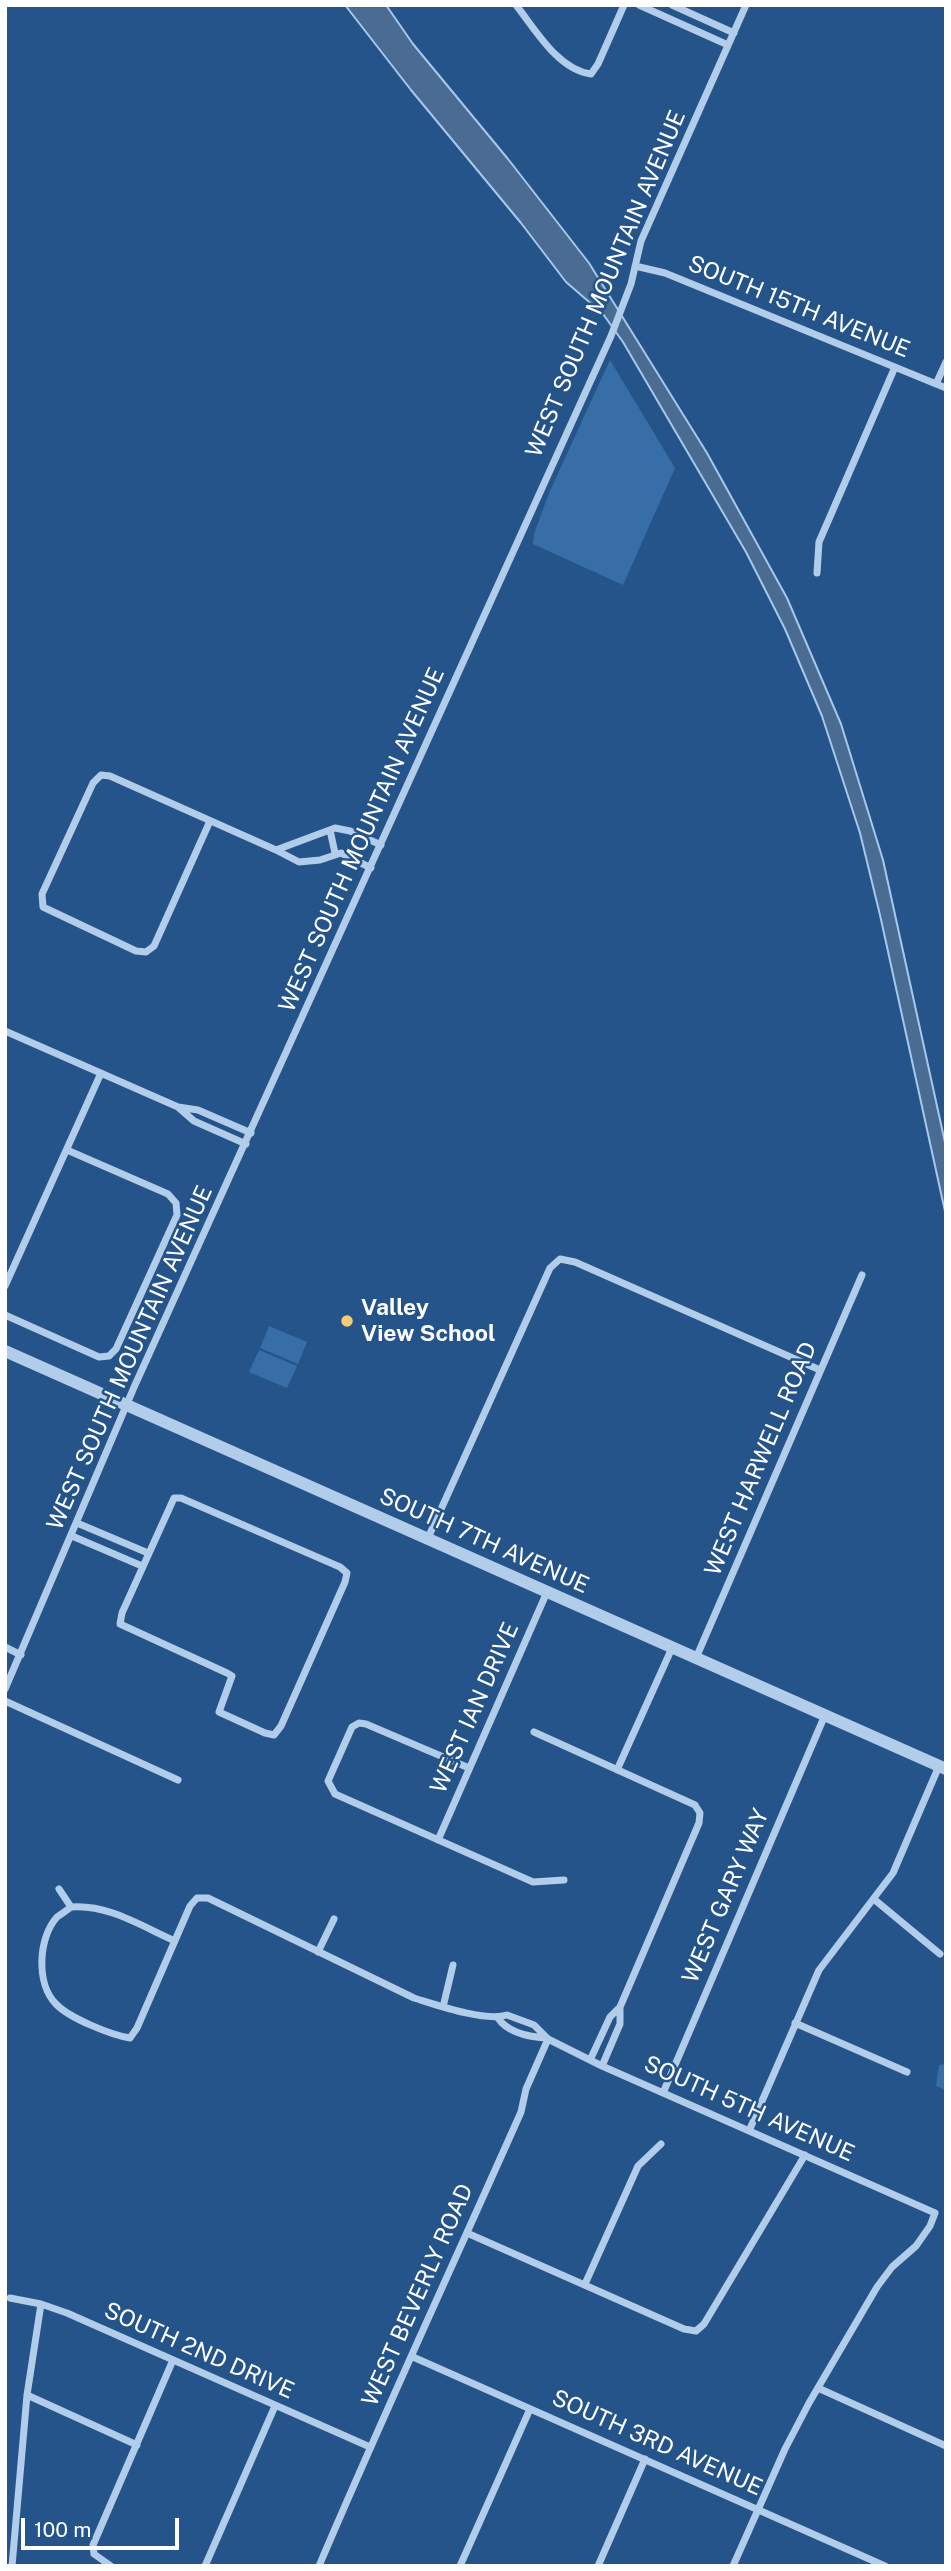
<!DOCTYPE html>
<style>
body{margin:0}
#map{position:relative;width:951px;height:2571px;overflow:hidden;background:#24548a;font-family:"Public Sans",sans-serif}
canvas{display:block}
.frame{position:absolute;inset:0;border:7px solid #fff;pointer-events:none}
.scale{position:absolute;left:21px;top:2518px;width:158px;height:32px;box-sizing:border-box;border:4px solid #fff;border-top:0;padding-left:9px;font-size:21px;line-height:24px;white-space:nowrap;color:#fff;-webkit-text-stroke:5px #24548a;paint-order:stroke}
</style>
<div id="map">
<canvas width="951" height="2571"></canvas>
<div class="frame"></div>
<div class="scale">100 m</div>
</div>
<script>
const c = document.querySelector('canvas').getContext('2d');
c.lineJoin = 'round';
function paint(path, color) {
  c.fillStyle = color;
  c.fill(path, 'evenodd');
}
function strokePath(path, color, width, dash) {
  c.strokeStyle = color;
  c.lineWidth = width;
  c.lineCap = dash ? 'butt' : 'round';
  c.setLineDash(dash || []);
  c.stroke(path);
}
function write(font, color, halo, rows, align = 'center') {
  c.font = font + ' "Public Sans",sans-serif';
  c.lineWidth = 5;
  c.setLineDash([]);
  c.textBaseline = 'middle';
  c.strokeStyle = halo;
  c.fillStyle = color;
  for (const [text, x, y, turn = 0] of rows) {
    c.save();
    c.translate(x, y);
    c.rotate((+turn || 0) * Math.PI / 180);
    c.textAlign = isNaN(turn) ? turn : align;
    if (halo) c.strokeText(text, 0, 0);
    c.fillText(text, 0, 0);
    c.restore();
  }
}
paint(new Path2D(`
 M610,360L675,468L623,585L533,544L534,534L549,493Z
 M269,1326L307,1342L298,1364L260,1348Z
 M259,1350L297,1366L287,1388L249,1372Z
 M946,2064V2090L936,2086L939,2065Z`), '#386ea7');
const water = new Path2D(`
 M345,5H386L413,44L508,159L589,263L707,453L787,598L841,724L883,860L946,1147V1216L880,915L860,833L822,716L785,629L746,552L623,342L603,314L566,282L521,223L411,90Z`);
paint(water, '#4a6c92');
strokePath(water, '#a5c8eb', 2);
strokePath(new Path2D(`
 M516,5C535,29 558,70 591,74L598,64L624,5
 M639,5L728,45
 M672,5L734,33
 M635,266L665,273L946,388
 M936,384L946,362
 M817,573L819,542L895,367
 M210,821L154,946L146,952L136,951L43,907L42,894L93,783L101,775L110,776L276,850L299,862L320,860L341,853L371,868
 M330,830L335,853
 M276,850L335,828L350,831L381,845
 M5,1031L178,1107L198,1110L251,1133
 M179,1108L194,1121L246,1144
 M5,1286L101,1073
 M5,1315L99,1357L109,1356L116,1349L177,1215L176,1203L168,1194L67,1150
 M174,1498H181L340,1567L347,1573L345,1582L281,1726L274,1735L265,1733L219,1712L232,1676L227,1673L120,1624L122,1613Z
 M77,1523L148,1553
 M72,1536L142,1566
 M428,1538L550,1268L560,1259L575,1262L820,1370
 M5,1647L21,1655
 M696,1658L862,1275
 M5,1689L135,1385L611,336L631,284L641,241L746,5
 M5,1701L178,1780
 M534,1732L695,1805L700,1813L699,1823L620,2007L610,2017L591,2058
 M469,1768L366,1724L359,1723L352,1727L328,1781L335,1794L533,1882L564,1880
 M617,1770L672,1648
 M438,1840L547,1592
 M59,1889L71,1907
 M875,1900L940,1954
 M71,1907C66,1911 61,1914 57,1917C38,1938 36,1984 56,2004C69,2018 111,2035 130,2038L137,2028L190,1906L197,1898H208L414,1998C437,2005 485,2022 507,2015L534,2025L548,2039L602,2066L935,2213L930,2226L916,2246L892,2267L877,2287L809,2403L785,2449L733,2566
 M71,1907C108,1904 141,1926 175,1941
 M318,1952L334,1919
 M443,2007L453,1965
 M498,2018C508,2033 529,2037 547,2038
 M795,2023L907,2072
 M602,2066L620,2024V2007
 M663,2093L825,1715
 M749,2131L819,1970L893,1873L939,1766
 M467,2233L684,2329L696,2331L704,2324L805,2155
 M585,2284L638,2166L661,2144
 M10,2298L41,2304L67,2313L370,2447
 M413,2357L885,2566
 M818,2388L946,2446
 M27,2395L137,2445
 M12,2566L27,2395L41,2304
 M111,2566L94,2554L93,2545L173,2360
 M205,2566L275,2406
 M319,2566C384,2413 454,2263 521,2112L526,2089L548,2039
 M460,2566L530,2409
 M598,2566L645,2459`), '#b1cdea', 7);
strokePath(new Path2D(`
 M5,1351L946,1769`), '#b1cdea', 12);
for (const [x, y, r, color] of [
 [347,1321,7,"#f5cb74"]
]) {
  const dot = new Path2D();
  dot.arc(x, y, r, 0, 2 * Math.PI);
  c.fillStyle = color;
  c.fill(dot);
  strokePath(dot, '#24548a', 2.5);
}
write('23px', '#fff', '#24548a', [
 ["WEST SOUTH MOUNTAIN AVENUE",606,284,-67],
 ["SOUTH 15TH AVENUE",799,307,22],
 ["WEST SOUTH MOUNTAIN AVENUE",362,840,-66],
 ["WEST SOUTH MOUNTAIN AVENUE",130,1358,-66],
 ["WEST HARWELL ROAD",761,1459,-67],
 ["SOUTH 7TH AVENUE",484,1541,24],
 ["WEST IAN DRIVE",475,1708,-66],
 ["WEST GARY WAY",726,1896,-67],
 ["SOUTH 5TH AVENUE",749,2109,24],
 ["WEST BEVERLY ROAD",418,2295,-66],
 ["SOUTH 2ND DRIVE",199,2351,24],
 ["SOUTH 3RD AVENUE",657,2443,24]
]);
write('bold 23px', '#fff', '#24548a', [
 ["Valley",361,1308],
 ["View School",361,1334]
], 'left');
</script>
